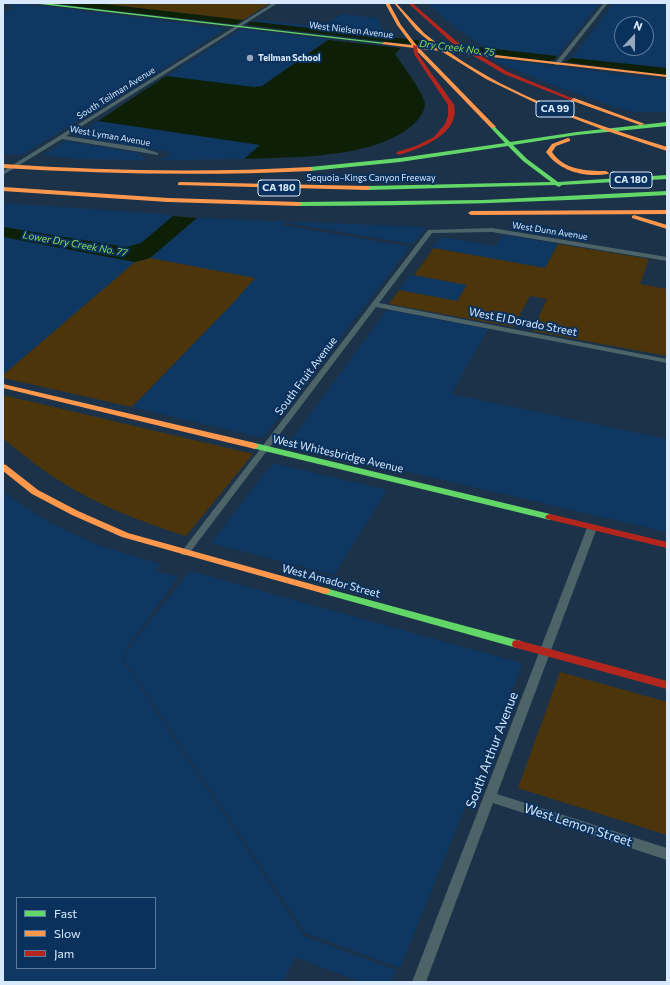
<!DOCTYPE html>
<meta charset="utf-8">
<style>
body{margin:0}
#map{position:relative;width:670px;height:985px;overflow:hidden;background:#1c3249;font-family:Commissioner,sans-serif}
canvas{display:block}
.frame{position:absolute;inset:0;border:4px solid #d9e9fd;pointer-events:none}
.legend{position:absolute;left:16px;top:897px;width:140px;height:72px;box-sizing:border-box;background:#0a315b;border:1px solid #5d7b9c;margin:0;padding:5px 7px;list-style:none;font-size:12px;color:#d9e9fd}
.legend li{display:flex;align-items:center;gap:8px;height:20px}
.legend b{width:20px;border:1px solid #5d7b9c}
.north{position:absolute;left:614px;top:16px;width:40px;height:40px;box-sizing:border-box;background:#0a315b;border:1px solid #5d7b9c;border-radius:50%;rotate:22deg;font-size:11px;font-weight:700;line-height:16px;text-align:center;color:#d9e9fd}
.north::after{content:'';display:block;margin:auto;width:14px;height:18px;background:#97a9be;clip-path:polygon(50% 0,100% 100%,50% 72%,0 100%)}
</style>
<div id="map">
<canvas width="670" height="985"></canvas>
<div class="frame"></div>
<ul class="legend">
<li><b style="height:5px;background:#63d668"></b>Fast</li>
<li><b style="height:5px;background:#ff974d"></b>Slow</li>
<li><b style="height:5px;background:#b3261e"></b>Jam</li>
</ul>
<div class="north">N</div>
</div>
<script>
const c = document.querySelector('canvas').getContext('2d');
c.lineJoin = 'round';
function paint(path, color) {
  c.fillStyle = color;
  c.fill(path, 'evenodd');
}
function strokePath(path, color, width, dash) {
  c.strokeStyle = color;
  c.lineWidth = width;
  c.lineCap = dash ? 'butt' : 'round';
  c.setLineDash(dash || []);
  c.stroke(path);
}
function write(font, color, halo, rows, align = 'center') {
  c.font = font + ' Commissioner,sans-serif';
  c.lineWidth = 4;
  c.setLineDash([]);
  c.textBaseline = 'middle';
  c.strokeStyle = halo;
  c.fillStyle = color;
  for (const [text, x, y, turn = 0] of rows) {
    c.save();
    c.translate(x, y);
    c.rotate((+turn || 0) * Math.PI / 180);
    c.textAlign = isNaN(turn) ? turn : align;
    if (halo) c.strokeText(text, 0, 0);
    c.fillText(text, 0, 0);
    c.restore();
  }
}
paint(new Path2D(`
 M18,3L223,28L225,29L155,74H151L105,103H108L21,155L3,154V56L6,55L3,54V13L14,8L9,7Z
 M427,3H600L557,56L486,48L457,29Z
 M614,3H667V68L572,58ZM622,24H646V48H622Z
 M341,14L378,18L384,36L256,22L260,20L323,27Z
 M241,29L328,39L263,86L253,88L167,76Z
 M488,58L667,80V112H635L614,107L547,83Z
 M98,121L261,145L244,159L158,160L169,156V152L76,136Z
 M65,141L132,152L138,153L144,159L148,160L77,159L44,155Z
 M3,203L162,214L173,216L141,243L127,247H116L3,227Z
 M197,218L426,227L413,244L284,222L281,225L410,247L263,438L132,407L232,304L255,278L150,258Z
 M503,235L558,244L545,268L432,248L441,237L496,246Z
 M3,237L135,262L3,375Z
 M410,275L467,285L457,301L399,290Z
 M387,310L488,329L451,394L667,439V532L288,444Z
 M273,463L387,490L334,575L211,543Z
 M3,491L14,500L52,524L98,545L160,564L155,571L178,577L125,650L123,654L124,662L304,936L396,970L391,982H360L295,957L283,982H3ZM17,898H155V968H17Z
 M190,571L521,663L522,666L400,968L305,933L125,661L124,657L125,652Z`), '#0e3762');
paint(new Path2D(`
 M95,3H270L243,20Z
 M558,244L649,259L640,284L667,289V356L532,331L547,299L530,296L513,327L389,304L399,290L457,301L467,285L414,275L434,248L545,268Z
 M150,258L255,278L232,304L132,407L3,378V375L135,262Z
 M3,395L253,454L186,536C142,522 99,506 60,481C40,469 22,453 3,439Z
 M560,672L667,702V835L518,788Z`), '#4c350b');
paint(new Path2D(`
 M48,3H95L243,20L238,24H232Z
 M250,22H256L557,56L554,60L549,61L246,25Z
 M328,40L401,48L395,54C402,65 424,93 425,104C425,111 419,118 415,123C377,159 294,157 244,159L260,145L98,121L166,76L254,87L262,86Z
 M572,58L667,68V75L564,62Z
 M173,216L197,218L150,258L135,262L3,237V227L127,247L141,243Z`), '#0d2007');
paint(new Path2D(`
 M273,3H278L66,136L143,148L158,153V155L62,139L3,175V171Z
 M604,3H608L559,65H555V63Z
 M492,228L667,257V261L492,232L432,233L379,303L667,359V363L376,307L188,555H182L180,553L182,551L428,230Z
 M592,525L597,528L497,794L667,848V860L493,803L426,982H412L587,528Z`), '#4c6368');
paint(new Path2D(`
 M31,3H44L386,43L384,44Z
 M667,122V126L577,135L513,145L527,159L558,182L667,175V179L562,185L559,187L555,185L368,190L365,188L368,186L551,182L523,161L508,146L400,162L310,171L307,169L310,167L400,158L505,143L491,128V126L493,125L510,142L577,132Z
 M667,191V195C544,202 422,206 299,206L296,204L299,202L483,200Z
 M255,443L550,514L555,517L550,520L252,448L251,446Z
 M325,588L517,640L521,641L522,644L521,647L517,648L321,593L320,591L321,589Z`), '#63d668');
paint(new Path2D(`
 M385,3H389L401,25L417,46L437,48L416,30L394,3H396L424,33L444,49L667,75V77L449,52C514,98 591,123 667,147V151L604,130L544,107L486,79L441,51L420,49L496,127L491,128L414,48L382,44L384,42L412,45L397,25Z
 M570,98H574L645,124L640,125L570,100Z
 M568,138L570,139V141L556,146L552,152C564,170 586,171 606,171L609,173L608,174C585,178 559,171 546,152L552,144Z
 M3,164C105,171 207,173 310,167L313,169L310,171C207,176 105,174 3,168Z
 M180,182L368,186L371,188L368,190L178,185V183Z
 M3,187L168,198L299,202L302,204L299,206L168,202L3,191Z
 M667,210V214L471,215L468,213L471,211Z
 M634,215L667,225V229L632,218V216Z
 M3,384L255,443L259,446L255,449L3,388Z
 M3,464L6,465L38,490L78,511L128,533L329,589L330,591L329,593L325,594L122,537L72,515L32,494L3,471Z`), '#ff974d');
paint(new Path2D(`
 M408,3H412L456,41L508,72L574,99L570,100L504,74L452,43Z
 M413,45L417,46L418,54C427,67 436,80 445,92C447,96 452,101 454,105C461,134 419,149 399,155L396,153L397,152L416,146L434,137L445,124L448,116V105L414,54Z
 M550,514L667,542V548L547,519L545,517L547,515Z
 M517,640L667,681V689L513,647L512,644L513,641Z`), '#b3261e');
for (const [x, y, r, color] of [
 [250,58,4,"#97a9be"]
]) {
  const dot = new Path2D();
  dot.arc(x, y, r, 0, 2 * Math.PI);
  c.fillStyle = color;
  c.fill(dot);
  strokePath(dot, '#0a315b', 1.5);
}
write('9px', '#d9e9fd', '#0a315b', [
 ["West Nielsen Avenue",351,30,7],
 ["South Teilman Avenue",116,93,-32],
 ["West Lyman Avenue",110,136,10],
 ["Sequoia–Kings Canyon Freeway",371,178],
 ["West Dunn Avenue",550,231,9]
]);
write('bold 9px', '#d9e9fd', '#0a315b', [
 ["Teilman School",258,58]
], 'left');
write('italic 10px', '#8eda51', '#0a315b', [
 ["Dry Creek No. 75",457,48,7],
 ["Lower Dry Creek No. 77",75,244,10]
]);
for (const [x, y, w] of [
 [555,109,38],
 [631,180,42],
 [279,188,42]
]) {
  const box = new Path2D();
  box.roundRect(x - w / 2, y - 8, w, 16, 3);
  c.fillStyle = '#0a315b';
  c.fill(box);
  strokePath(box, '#d9e9fd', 1);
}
write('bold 10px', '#d9e9fd', null, [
 ["CA 99",555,109],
 ["CA 180",631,180],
 ["CA 180",279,188]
]);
write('11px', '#d9e9fd', '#0a315b', [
 ["West El Dorado Street",523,322,11],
 ["South Fruit Avenue",306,376,-53],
 ["West Whitesbridge Avenue",338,454,13],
 ["West Amador Street",331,581,15]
]);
write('13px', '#d9e9fd', '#0a315b', [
 ["South Arthur Avenue",492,750,-69],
 ["West Lemon Street",578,825,18]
]);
</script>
